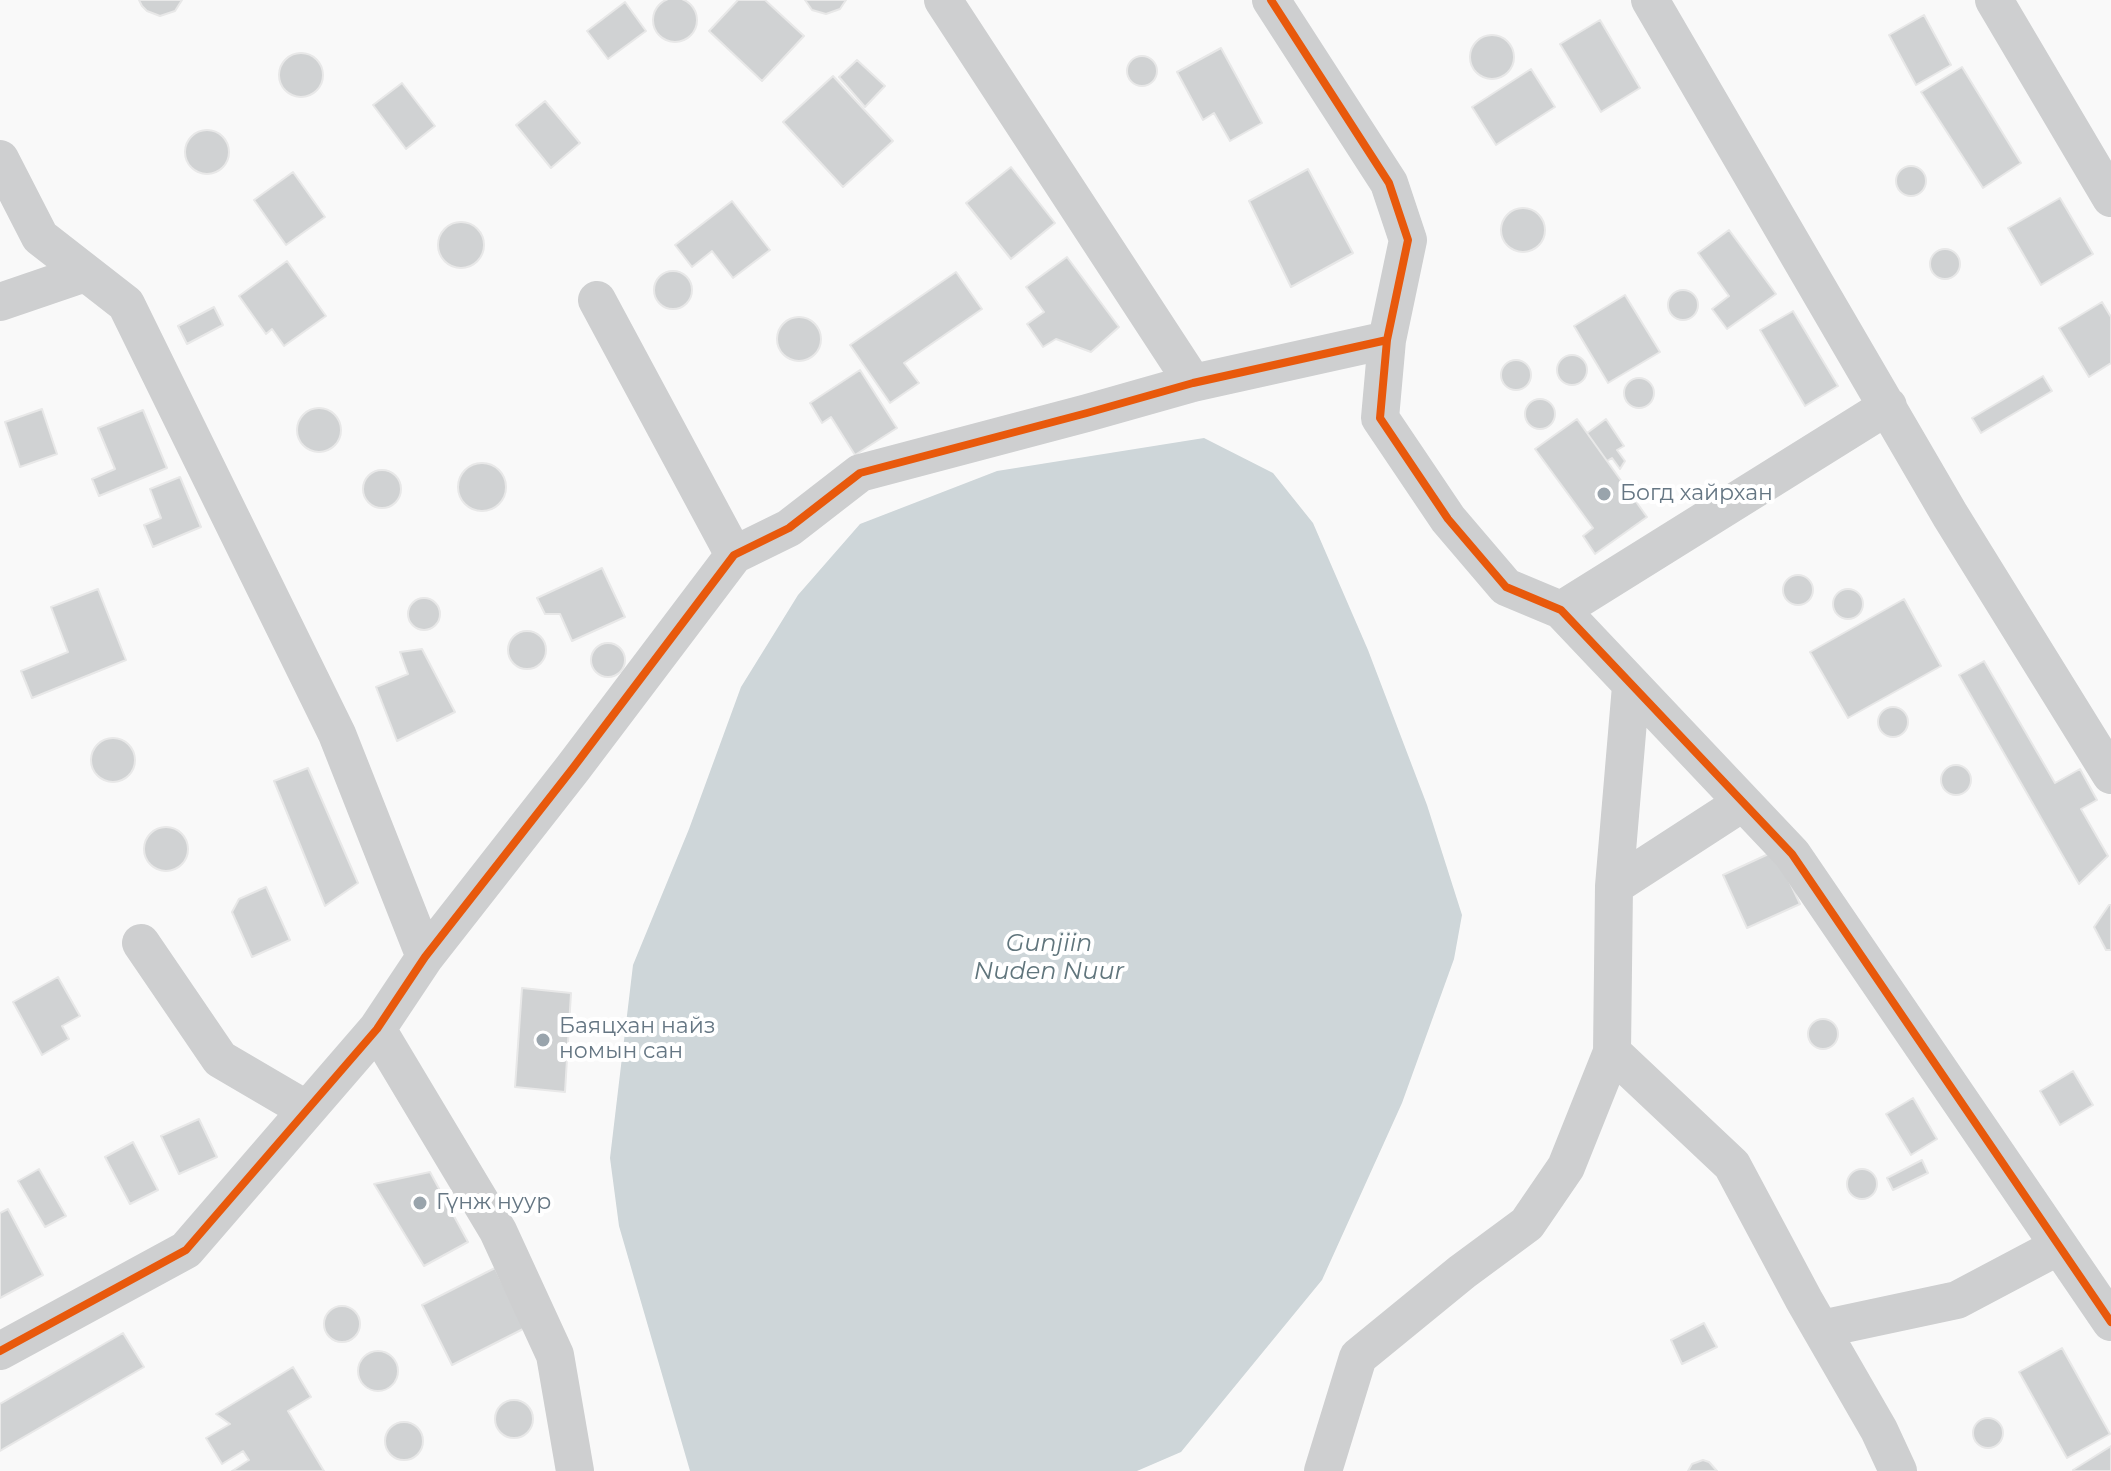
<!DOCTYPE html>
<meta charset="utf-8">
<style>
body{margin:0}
canvas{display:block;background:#f9f9f9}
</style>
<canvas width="2111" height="1471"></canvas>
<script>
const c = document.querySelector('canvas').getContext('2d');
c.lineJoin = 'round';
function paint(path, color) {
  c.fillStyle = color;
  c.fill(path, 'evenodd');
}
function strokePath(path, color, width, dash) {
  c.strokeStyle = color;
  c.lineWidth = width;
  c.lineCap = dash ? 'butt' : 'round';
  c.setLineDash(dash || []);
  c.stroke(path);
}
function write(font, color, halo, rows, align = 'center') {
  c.font = font + ' Montserrat,sans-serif';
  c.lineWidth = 8;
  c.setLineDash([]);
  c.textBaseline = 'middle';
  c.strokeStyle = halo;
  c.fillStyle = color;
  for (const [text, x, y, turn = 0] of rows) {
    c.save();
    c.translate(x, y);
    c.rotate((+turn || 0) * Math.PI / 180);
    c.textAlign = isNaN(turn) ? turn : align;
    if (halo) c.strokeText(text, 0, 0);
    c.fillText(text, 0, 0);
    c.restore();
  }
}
paint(new Path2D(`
 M1204,438L1273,473L1313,523L1368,650L1427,805L1462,915L1454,959L1402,1103L1322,1280L1181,1452L1137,1471H690L619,1226L610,1158L633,965L689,829L741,687L798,595L860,524L997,471Z`), '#ced6d9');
const building = new Path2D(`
 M653 20a22 22 0 1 1 44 0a22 22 0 1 1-44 0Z
 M139,0H182L175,11L160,16L147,11L142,6Z
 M738,0H765L804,36L762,81L709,31Z
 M805,0H846L840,9L826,14L812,10Z
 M625,2L646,31L608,59L587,31Z
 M1924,15L1951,65L1916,85L1889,35Z
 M1600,20L1640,88L1601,112L1560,44Z
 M1470 57a22 22 0 1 1 44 0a22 22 0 1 1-44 0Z
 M1221,48L1262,123L1230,141L1214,113L1203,120L1177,72Z
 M279 75a22 22 0 1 1 44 0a22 22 0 1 1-44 0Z
 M1127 71a15 15 0 1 1 30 0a15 15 0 1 1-30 0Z
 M857,60L885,86L865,107L839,77Z
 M1962,67L2021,163L1983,188L1921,92Z
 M1531,69L1555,107L1496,145L1472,107Z
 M833,76L893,141L843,187L783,122Z
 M402,83L435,126L406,149L373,105Z
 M545,101L580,143L551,168L516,125Z
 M185 152a22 22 0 1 1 44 0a22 22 0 1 1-44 0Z
 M1896 181a15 15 0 1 1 30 0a15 15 0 1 1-30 0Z
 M1011,167L1055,223L1011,259L966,203Z
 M1308,169L1353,253L1291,287L1249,201Z
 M293,172L325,217L286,245L254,200Z
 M2060,198L2093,254L2041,285L2008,228Z
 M732,201L770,250L733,278L712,251L692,267L675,245Z
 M1501 230a22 22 0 1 1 44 0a22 22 0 1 1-44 0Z
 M438 245a23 23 0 1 1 46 0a23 23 0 1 1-46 0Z
 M1729,230L1776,294L1727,329L1712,309L1729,296L1698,253Z
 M1930 264a15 15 0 1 1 30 0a15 15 0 1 1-30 0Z
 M1067,257L1119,327L1091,352L1056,339L1043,347L1027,324L1044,312L1026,287Z
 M287,261L326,316L284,346L272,329L266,334L239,296Z
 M654 290a19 19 0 1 1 38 0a19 19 0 1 1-38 0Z
 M956,272L982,309L904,363L919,383L890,403L850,345Z
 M1668 305a15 15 0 1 1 30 0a15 15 0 1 1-30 0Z
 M1625,295L1660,352L1608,383L1574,326Z
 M2102,302L2111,317V363L2089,377L2059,328Z
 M214,307L223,325L187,344L178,326Z
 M1793,311L1838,386L1805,406L1760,330Z
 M777 339a22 22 0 1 1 44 0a22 22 0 1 1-44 0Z
 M1557 370a15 15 0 1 1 30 0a15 15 0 1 1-30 0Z
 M1501 375a15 15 0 1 1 30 0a15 15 0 1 1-30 0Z
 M860,370L897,428L855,455L831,417L822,423L810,403Z
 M2043,376L2052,391L1981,433L1972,418Z
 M1624 393a15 15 0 1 1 30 0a15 15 0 1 1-30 0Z
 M1525 414a15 15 0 1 1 30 0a15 15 0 1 1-30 0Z
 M297 430a22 22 0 1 1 44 0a22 22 0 1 1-44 0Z
 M42,409L57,454L20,467L5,422Z
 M143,410L167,468L99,496L92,479L115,469L98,428Z
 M1577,419L1647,517L1595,554L1583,536L1593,528L1535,449Z
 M1606,419L1624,446L1617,450L1625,461L1620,469L1612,458L1607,461L1587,433Z
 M458 487a24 24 0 1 1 48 0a24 24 0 1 1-48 0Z
 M363 489a19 19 0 1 1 38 0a19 19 0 1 1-38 0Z
 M180,477L201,527L153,547L144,525L161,518L150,489Z
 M602,568L625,617L572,641L560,614H545L537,598Z
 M1783 590a15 15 0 1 1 30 0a15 15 0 1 1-30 0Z
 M1833 604a15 15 0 1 1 30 0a15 15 0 1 1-30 0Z
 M98,589L126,660L32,698L21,671L68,652L51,607Z
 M408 614a16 16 0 1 1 32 0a16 16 0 1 1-32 0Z
 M1904,599L1941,666L1848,718L1810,652Z
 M508 650a19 19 0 1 1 38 0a19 19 0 1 1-38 0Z
 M591 660a17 17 0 1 1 34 0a17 17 0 1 1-34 0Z
 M422,649L455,712L397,741L376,687L408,674L400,652Z
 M1984,661L2055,783L2080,769L2097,800L2081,809L2108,856L2079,884L1959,675Z
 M1878 722a15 15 0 1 1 30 0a15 15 0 1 1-30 0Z
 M91 760a22 22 0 1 1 44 0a22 22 0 1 1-44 0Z
 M1941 780a15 15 0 1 1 30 0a15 15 0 1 1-30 0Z
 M308,768L358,883L325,906L274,781Z
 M144 849a22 22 0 1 1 44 0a22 22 0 1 1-44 0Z
 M1775,851L1800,904L1747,928L1723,875Z
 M266,887L290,940L252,957L232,912L239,899Z
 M2109,905H2111V950H2106L2094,927Z
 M58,977L80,1016L62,1026L69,1039L42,1055L13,1002Z
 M522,988L571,993L565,1092L515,1087Z
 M1808 1034a15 15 0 1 1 30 0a15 15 0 1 1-30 0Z
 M2073,1071L2093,1105L2060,1125L2040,1091Z
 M1913,1098L1937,1139L1911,1155L1886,1114Z
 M199,1119L217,1157L179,1174L161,1136Z
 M133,1142L158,1190L130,1204L105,1157Z
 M1922,1160L1928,1173L1893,1190L1887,1178Z
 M1847 1184a15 15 0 1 1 30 0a15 15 0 1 1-30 0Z
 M39,1169L66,1216L45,1227L18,1181Z
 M430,1172L468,1242L424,1266L374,1184Z
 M8,1209L43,1275L0,1298V1213Z
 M495,1268L525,1328L452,1365L422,1305Z
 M324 1324a18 18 0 1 1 36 0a18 18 0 1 1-36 0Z
 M1704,1323L1717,1347L1682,1364L1671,1340Z
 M123,1333L144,1367L0,1451V1404Z
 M2062,1348L2110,1434L2067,1458L2019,1372Z
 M358 1371a20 20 0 1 1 40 0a20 20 0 1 1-40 0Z
 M293,1367L311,1397L288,1411L324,1471H232L249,1460L243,1451L222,1464L206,1438L230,1424L216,1414Z
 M495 1419a19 19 0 1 1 38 0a19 19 0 1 1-38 0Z
 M1973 1433a15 15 0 1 1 30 0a15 15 0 1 1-30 0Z
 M385 1441a19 19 0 1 1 38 0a19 19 0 1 1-38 0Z
 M2111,1446V1471H2074L2073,1470Z
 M1703,1460L1709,1462L1717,1471H1688L1692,1464Z`);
paint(building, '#d0d2d3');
strokePath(building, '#e8e8e8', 2);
strokePath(new Path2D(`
 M943,0L1193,383
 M1271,0L1389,183L1408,240L1387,340L1380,418L1448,519L1506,587L1561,610L1792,854L2111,1322
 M1650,0L1950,515L2111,775
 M1994,0L2111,198
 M0,159L40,237L126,304L337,734L425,957
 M597,300L734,555
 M0,302L85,273
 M1561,610L1888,406
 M1631,686L1614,886L1612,1052L1732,1165L1804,1300L1879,1430L1898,1471
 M1614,886L1742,803
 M141,943L220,1059L307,1110
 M377,1029L498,1231L555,1355L575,1471
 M1821,1329L1957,1300L2059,1246
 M0,1351L186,1250L377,1029L425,957L573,768L734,555L789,528L860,473L1087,413L1193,383L1387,340
 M1323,1471L1358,1357L1462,1272L1527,1224L1566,1167L1612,1052`), '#cecfd0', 38);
strokePath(new Path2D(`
 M1271,0L1389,183L1408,240L1387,340L1380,418L1448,519L1506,587L1561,610L1792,854L2111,1322
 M0,1351L186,1250L377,1029L425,957L573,768L734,555L789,528L860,473L1087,413L1193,383L1387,340`), '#e8590c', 8);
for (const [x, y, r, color] of [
 [1604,494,8,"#99a4ac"],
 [543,1040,8,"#99a4ac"],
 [420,1203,8,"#99a4ac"]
]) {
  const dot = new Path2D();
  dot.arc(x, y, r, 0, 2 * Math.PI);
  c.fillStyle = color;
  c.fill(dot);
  strokePath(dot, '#fff', 3);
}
write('22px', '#657683', '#fff', [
 ["Богд хайрхан",1620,494],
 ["Баяцхан найз",559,1027],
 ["номын сан",559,1052],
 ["Гүнж нуур",436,1203]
], 'left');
write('italic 24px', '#60757c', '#fff', [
 ["Gunjiin",1049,944],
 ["Nuden Nuur",1049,972]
]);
</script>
